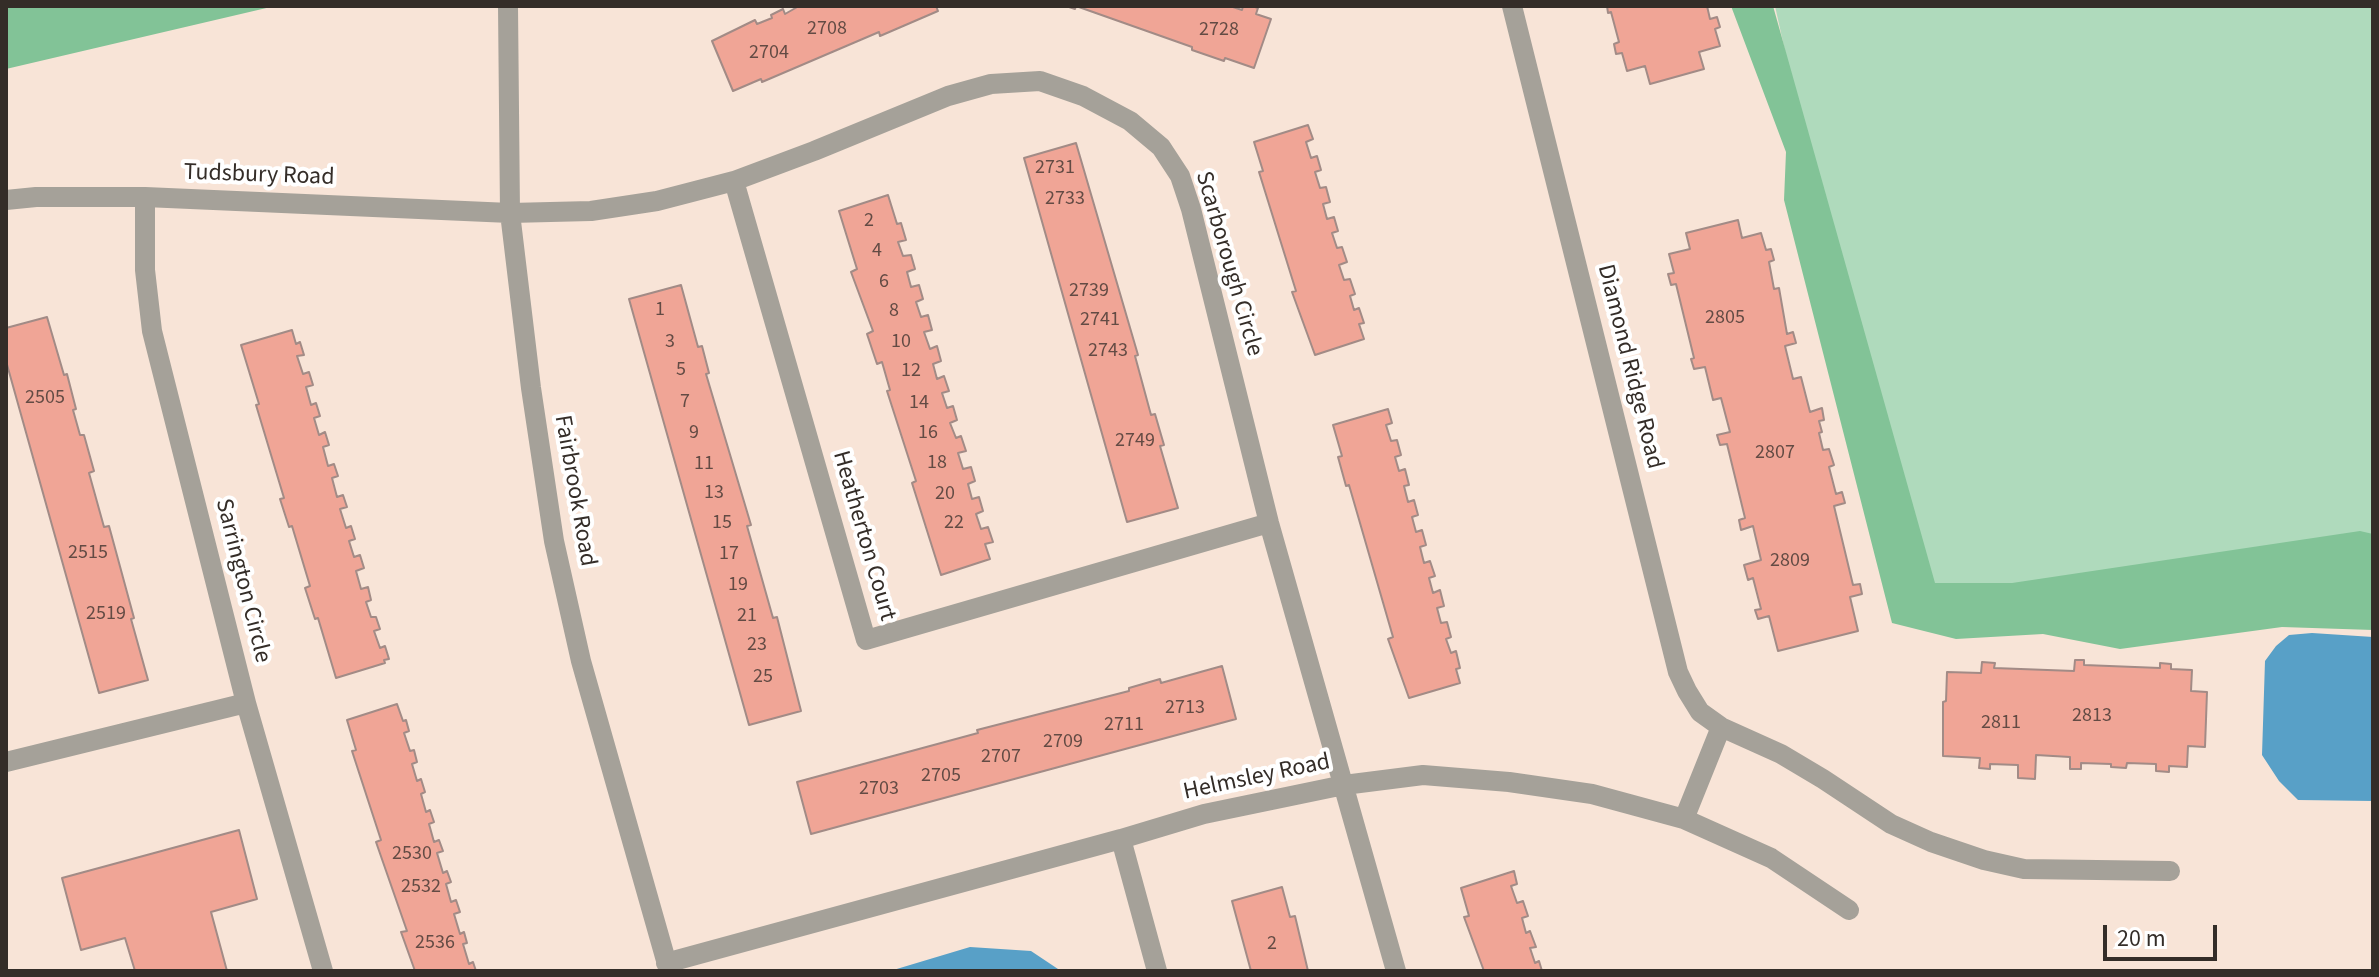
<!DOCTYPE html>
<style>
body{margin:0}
#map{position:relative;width:2379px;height:977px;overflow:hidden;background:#f8e4d7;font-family:"Source Sans 3",sans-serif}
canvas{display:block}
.frame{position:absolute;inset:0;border:8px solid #342d28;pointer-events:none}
.scale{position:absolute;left:2103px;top:925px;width:114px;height:36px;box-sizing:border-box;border:4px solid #342d28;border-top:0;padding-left:10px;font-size:24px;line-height:28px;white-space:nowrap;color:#342d28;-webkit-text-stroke:6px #fff;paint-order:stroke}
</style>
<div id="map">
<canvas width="2379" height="977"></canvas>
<div class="frame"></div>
<div class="scale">20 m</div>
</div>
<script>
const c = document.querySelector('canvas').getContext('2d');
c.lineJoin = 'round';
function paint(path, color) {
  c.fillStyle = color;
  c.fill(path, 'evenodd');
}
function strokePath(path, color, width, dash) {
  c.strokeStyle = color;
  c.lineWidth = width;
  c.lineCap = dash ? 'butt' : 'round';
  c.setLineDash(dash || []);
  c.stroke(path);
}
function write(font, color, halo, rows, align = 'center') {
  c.font = font + ' "Source Sans 3",sans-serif';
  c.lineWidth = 8;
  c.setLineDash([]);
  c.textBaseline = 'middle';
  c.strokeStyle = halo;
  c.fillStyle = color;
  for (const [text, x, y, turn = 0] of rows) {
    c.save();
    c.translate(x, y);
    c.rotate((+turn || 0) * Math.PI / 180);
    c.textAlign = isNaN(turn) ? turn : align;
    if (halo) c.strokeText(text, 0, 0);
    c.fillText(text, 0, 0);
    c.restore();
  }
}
paint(new Path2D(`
 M1775,6H2373V614L1909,610Z`), '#afdabc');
paint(new Path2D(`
 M6,6H275L6,69Z
 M1731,6H1773L1935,583H2012L2360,531L2373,534V630L2282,627L2120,649L2043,634L1956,639L1892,623L1784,200L1786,152Z`), '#82c397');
paint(new Path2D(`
 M2312,633L2373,637V801L2298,800L2279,781L2262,755L2265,661L2276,646L2289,635Z
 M970,947L1031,951L1061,971H890Z`), '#58a0c7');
const building = new Path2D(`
 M799,6H936L938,11L880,36L879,32L762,82L761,79L733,91L712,41L755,20L757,24L772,18L771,15L783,9L785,14Z
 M1066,6H1230L1242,10L1243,6H1252L1258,8L1256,14L1271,19L1254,68L1225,58L1224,61L1192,50V47L1076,6L1075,9Z
 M1607,6H1707L1710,19L1717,17L1720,27L1715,29L1720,46L1699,52L1704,69L1650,84L1645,66L1627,71L1622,53L1616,54L1614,44L1619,42L1611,12L1608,13Z
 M1308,125L1313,139L1306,142L1311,158L1317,156L1321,170L1315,172L1320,188L1326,187L1330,202L1323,204L1327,219L1334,217L1338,231L1332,233L1337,248L1342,247L1347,262L1339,265L1344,280L1350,279L1355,294L1350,296L1354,310L1359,308L1364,323L1359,324L1364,339L1315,355L1292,292L1296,291L1259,172L1263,171L1254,142Z
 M1076,143L1138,355L1135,356L1151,415L1155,414L1164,445L1160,446L1178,508L1127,522L1024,158Z
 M888,195L897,224L901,223L906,240L898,242L903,256L911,255L915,269L907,272L911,287L919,285L923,299L916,302L921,317L928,315L932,330L924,332L930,349L937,346L941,361L933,364L937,379L944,376L949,391L942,393L947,408L953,406L957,420L950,423L956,438L961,436L966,451L958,453L963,469L971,467L975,481L968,484L972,499L979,497L983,511L976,514L981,529L988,527L993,542L985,544L990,559L941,575L912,483L916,481L887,391L890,390L882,362L877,364L867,334L873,331L851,272L857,269L839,211Z
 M1738,220L1742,238L1761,233L1766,250L1771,249L1774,260L1769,262L1774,289L1779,288L1787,334L1793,332L1796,343L1785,346L1793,379L1801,377L1810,412L1822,408L1824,420L1819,421L1822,432L1819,433L1823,450L1829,449L1834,465L1829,467L1836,494L1842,492L1845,503L1834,506L1853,585L1860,584L1862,594L1850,597L1858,631L1778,651L1769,616L1758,619L1755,610L1761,609L1753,578L1748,580L1744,565L1761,560L1753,526L1741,530L1739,520L1745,518L1727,444L1720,445L1717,435L1730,432L1721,398L1713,400L1705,367L1694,369L1691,359L1694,358L1676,284L1671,285L1668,274L1674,273L1669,254L1690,249L1686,233Z
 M681,285L698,347L702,346L709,373L706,374L751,525L747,526L773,618L777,617L801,711L749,725L629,299Z
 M47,317L64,375L67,374L76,409L73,410L80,435H84L94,471L89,473L104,527L109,526L134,618L131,619L148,680L99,693L6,361V328Z
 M292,330L296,344L300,342L304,355L297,356L303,374L309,372L313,385L306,387L311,405L316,403L320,416L314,418L319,435L325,432L329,445L323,447L328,466L334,464L338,476L332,478L337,497L343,495L347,507L340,509L346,528L351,526L355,539L349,541L354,557L360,555L364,568L356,571L361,589L368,587L371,600L366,602L371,617H376L380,629L374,631L380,648L385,646L389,659L384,660L385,663L336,678L318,618L315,619L305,588L310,586L292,526L289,527L280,499L284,498L256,405L259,404L241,345Z
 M1388,409L1392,423L1386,425L1391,441L1397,440L1401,455L1395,457L1399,471L1405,469L1409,485L1404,486L1408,502L1414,500L1418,515L1412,517L1416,532L1422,530L1426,545L1420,547L1424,563L1430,561L1435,576L1429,578L1433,593L1440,590L1444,606L1437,608L1441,623L1447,622L1451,637L1446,639L1451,653L1456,651L1460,668L1456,669L1460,683L1409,698L1388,639L1393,637L1349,485L1346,486L1338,457L1342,456L1333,425Z
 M2075,660H2084V665L2160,668V663L2171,664V669L2192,670L2191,691L2207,692L2205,747L2188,746L2187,767L2169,766V772L2156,771V764L2127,763L2126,768L2111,767V764L2081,763V769H2070V757L2036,755L2035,779L2018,778V765L1990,764V769L1979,768L1980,758L1943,756V702L1946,701L1947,672L1981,673L1982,662L1995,663L1994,668L2074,671Z
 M1222,666L1236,719L811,834L797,782L978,733L977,730L1129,691V688L1160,679L1161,683Z
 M397,704L403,721L406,720L409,731L404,733L410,751L414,750L417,762L412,764L417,781L421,779L425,792L421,794L426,812L430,810L434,822L429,824L434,842L439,840L443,851L437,853L443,873L447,871L451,882L446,884L451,902L456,900L460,912L454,914L460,934L464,932L467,943L463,944L469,964L473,962L476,971H415L401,932L407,931L376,842L381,840L352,751L356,750L347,720Z
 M239,830L257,899L211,912L227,971H135L125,938L81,950L62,878Z
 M1514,871L1517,884L1511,886L1517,903L1523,901L1528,916L1522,918L1526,933L1530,931L1536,947L1530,948L1535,963L1539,961L1542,971H1484L1464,917L1469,916L1461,888Z
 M1282,887L1290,917L1295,916L1308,971H1251L1232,901Z`);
paint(building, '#f0a596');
strokePath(building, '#a28b86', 2);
strokePath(new Path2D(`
 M508,6L510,213L531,388L554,541L581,661L669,971
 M1512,6L1678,672L1687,691L1700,712L1721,727L1781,754L1823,779L1891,824L1931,842L1984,860L2024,869L2170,871
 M734,181L866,640L1269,523
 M145,197V270L152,331L246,703L323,971
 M6,200L36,197H145L510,213L591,211L657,201L734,181L814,151L948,96L991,84L1040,81L1083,96L1130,121L1161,147L1180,176L1191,209L1269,523L1396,971
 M6,762L246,703
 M1684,819L1721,727
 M1121,839L1157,971
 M666,963L1121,839L1204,814L1344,785L1423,775L1509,782L1592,794L1684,819L1771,858L1849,910`), '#a5a199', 20);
write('20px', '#634b44', null, [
 ["2708",827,30],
 ["2728",1219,31],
 ["2704",769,54],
 ["2731",1055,169],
 ["2733",1065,200],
 ["2",869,222],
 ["4",877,252],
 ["6",884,283],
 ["2739",1089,292],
 ["1",660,311],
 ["8",894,312],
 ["2805",1725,319],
 ["2741",1100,321],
 ["3",670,343],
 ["10",901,343],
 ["2743",1108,352],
 ["5",681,371],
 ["12",911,372],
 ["2505",45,399],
 ["7",685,403],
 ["14",919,404],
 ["9",694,434],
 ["16",928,434],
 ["2749",1135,442],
 ["2807",1775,454],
 ["18",937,464],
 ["11",704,465],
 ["13",714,494],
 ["20",945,495],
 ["15",722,524],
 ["22",954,524],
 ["2515",88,554],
 ["17",729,555],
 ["2809",1790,562],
 ["19",738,586],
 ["2519",106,615],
 ["21",747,617],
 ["23",757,646],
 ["25",763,678],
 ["2713",1185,709],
 ["2813",2092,717],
 ["2811",2001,724],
 ["2711",1124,726],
 ["2709",1063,743],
 ["2707",1001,758],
 ["2705",941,777],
 ["2703",879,790],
 ["2530",412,855],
 ["2532",421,888],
 ["2536",435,944],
 ["2",1272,945]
]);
write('24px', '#342d28', '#fff', [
 ["Tudsbury Road",259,176,2],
 ["Scarborough Circle",1228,264,74],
 ["Diamond Ridge Road",1629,367,76],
 ["Fairbrook Road",574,491,80],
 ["Heatherton Court",863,536,74],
 ["Sarrington Circle",242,581,76],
 ["Helmsley Road",1257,778,-12]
]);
</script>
